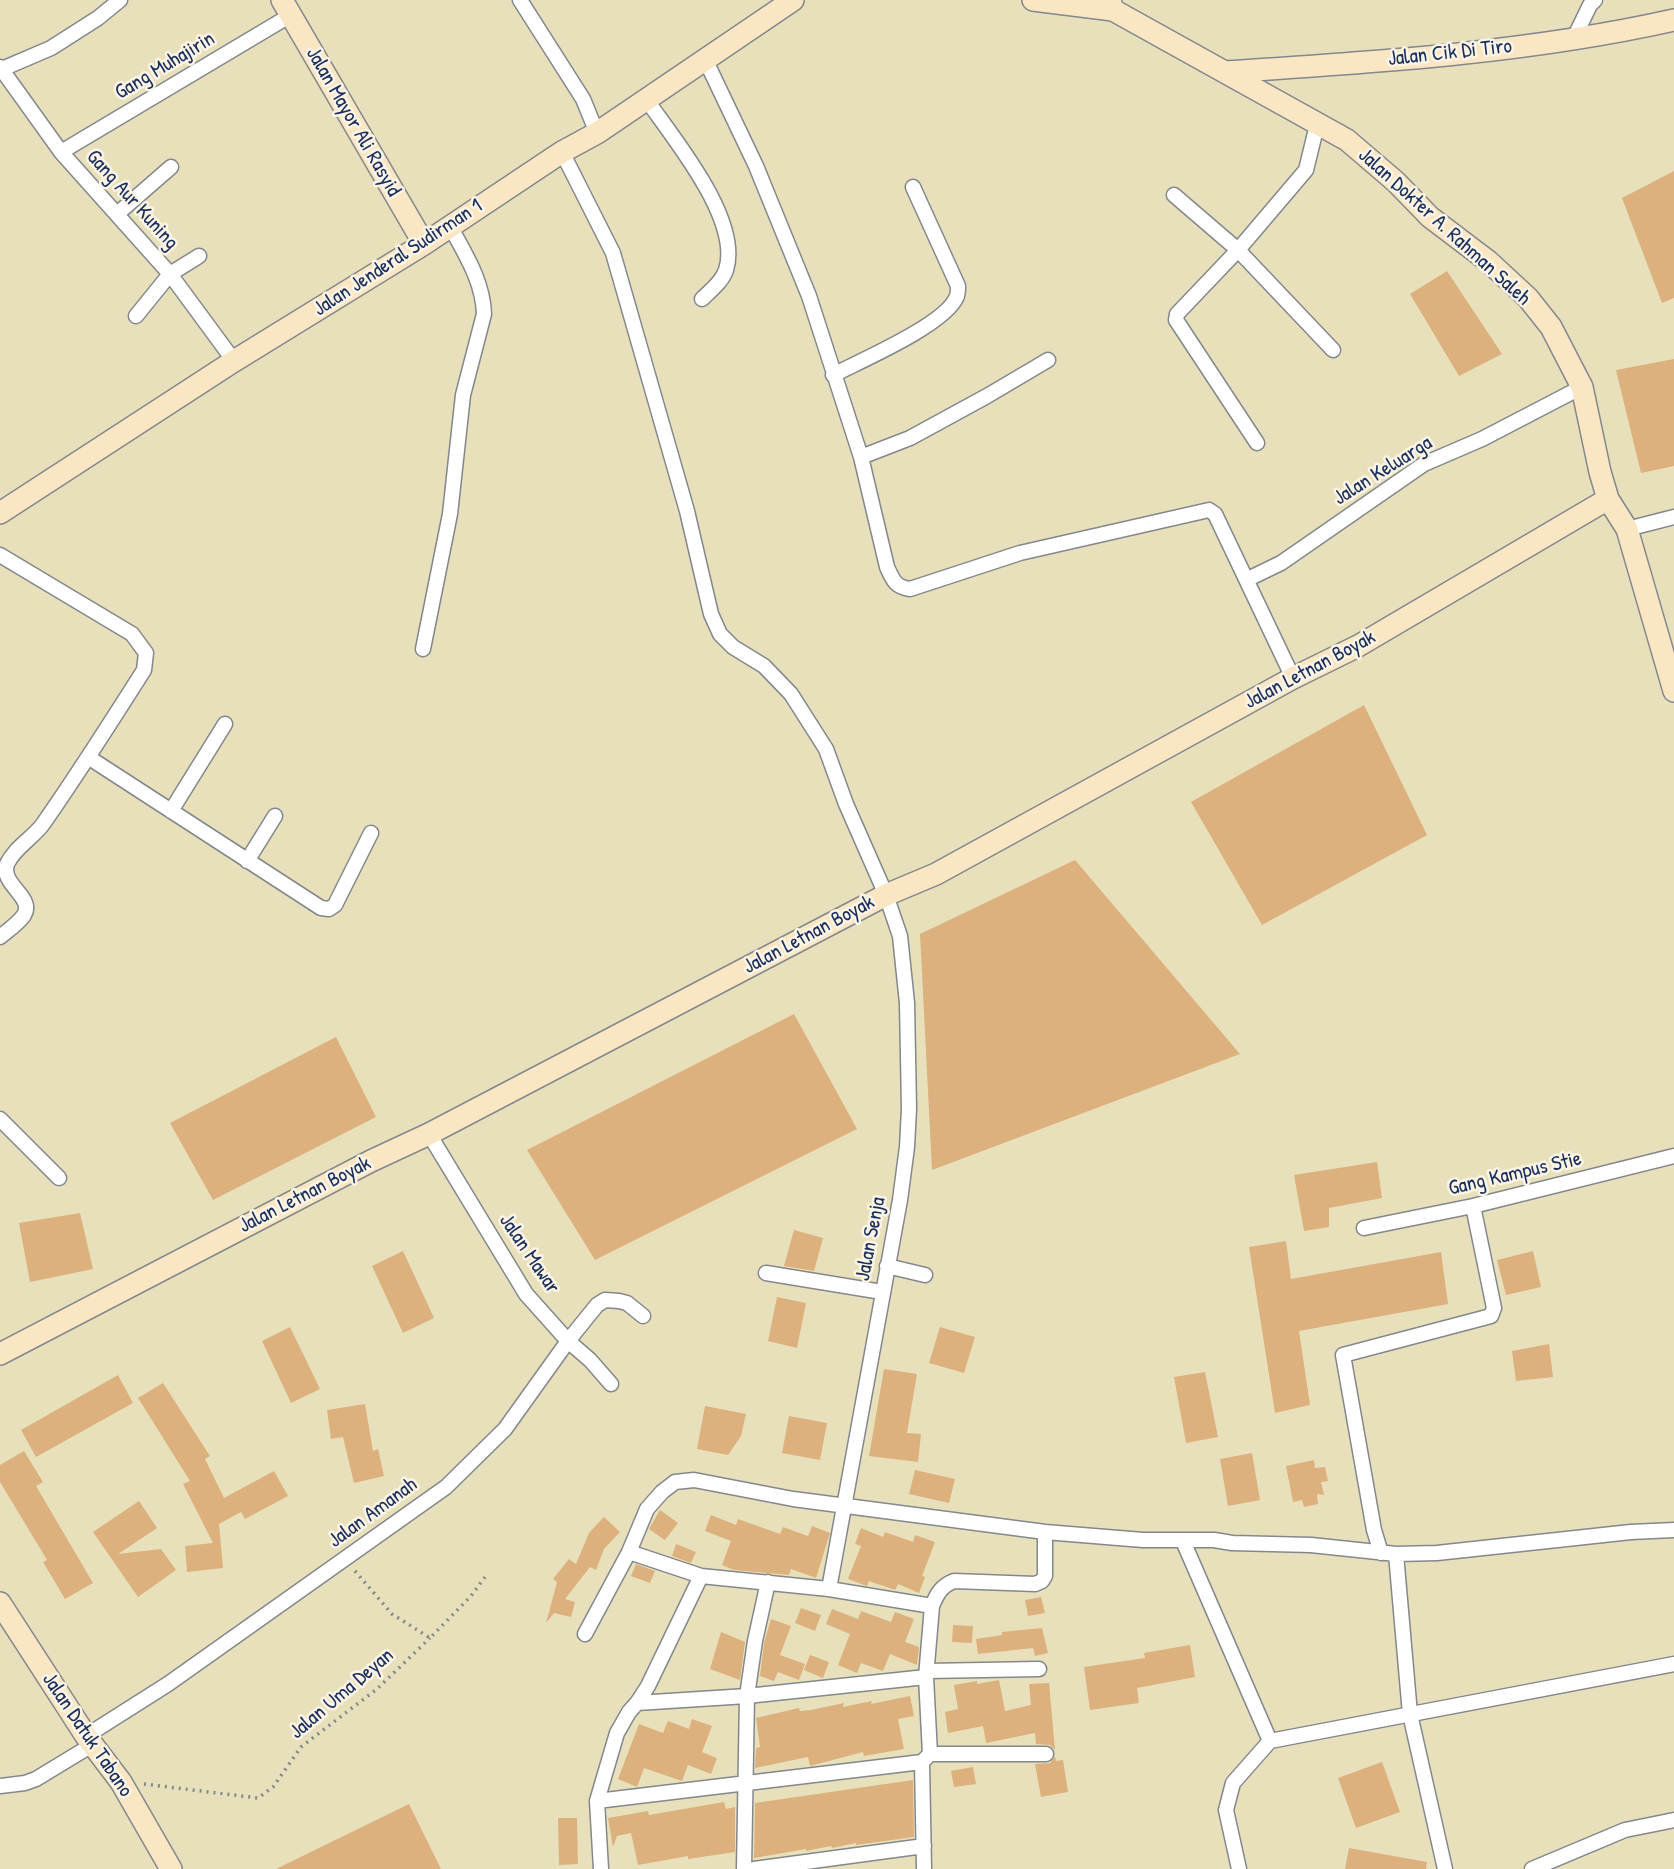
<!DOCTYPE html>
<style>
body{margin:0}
canvas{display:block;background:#e8e0bb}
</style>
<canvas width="1674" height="1869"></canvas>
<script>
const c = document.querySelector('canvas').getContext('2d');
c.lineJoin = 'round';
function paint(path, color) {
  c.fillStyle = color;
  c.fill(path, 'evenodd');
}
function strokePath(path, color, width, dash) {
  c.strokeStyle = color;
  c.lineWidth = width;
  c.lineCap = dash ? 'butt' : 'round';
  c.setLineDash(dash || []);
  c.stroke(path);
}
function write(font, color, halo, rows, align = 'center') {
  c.font = font + ' "Patrick Hand",sans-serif';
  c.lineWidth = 5;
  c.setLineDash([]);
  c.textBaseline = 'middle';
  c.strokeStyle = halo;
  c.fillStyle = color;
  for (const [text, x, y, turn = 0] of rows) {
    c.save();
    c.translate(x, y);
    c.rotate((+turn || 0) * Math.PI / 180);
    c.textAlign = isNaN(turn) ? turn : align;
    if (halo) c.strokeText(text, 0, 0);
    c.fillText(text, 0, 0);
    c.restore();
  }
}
paint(new Path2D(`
 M1674,171V298L1662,303L1622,198Z
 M1447,271L1502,354L1459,376L1410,294Z
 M1674,359V466L1641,473L1616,370Z
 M1364,705L1427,835L1262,925L1191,802Z
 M1075,860L1240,1054L932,1170L920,934Z
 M794,1014L857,1129L595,1260L527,1150Z
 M336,1037L376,1117L213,1200L170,1123Z
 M1377,1162L1382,1198L1329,1208V1227L1304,1231L1294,1175Z
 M80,1213L93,1269L30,1282L19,1223Z
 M794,1230L823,1238L814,1271L784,1266Z
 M1286,1241L1291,1279L1441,1252L1448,1304L1299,1331L1310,1405L1275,1413L1249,1247Z
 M403,1251L434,1318L403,1333L372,1266Z
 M1533,1251L1541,1287L1506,1295L1497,1260Z
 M777,1297L806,1303L797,1348L768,1341Z
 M290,1327L320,1389L291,1403L262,1341Z
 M940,1327L975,1337L964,1373L929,1363Z
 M1549,1344L1553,1377L1516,1381L1512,1351Z
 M884,1369L917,1374L907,1433L921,1434L918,1462L869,1456Z
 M1205,1372L1218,1437L1186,1443L1174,1377Z
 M118,1375L133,1403L36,1457L21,1430Z
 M163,1383L210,1456L205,1459L224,1498L274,1471L288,1496L245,1519L241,1512L219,1524L223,1568L187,1572L185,1546L213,1543L183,1484L190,1481L138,1398Z
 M365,1404L373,1451L378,1449L384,1476L354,1483L343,1437L331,1439L327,1410Z
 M705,1406L746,1414L741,1436L728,1455L697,1449Z
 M789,1416L827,1423L820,1460L782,1453Z
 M24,1451L43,1482L36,1486L93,1583L65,1599L43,1562L47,1560L0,1482V1465Z
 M1252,1453L1260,1500L1228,1506L1220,1459Z
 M1314,1460L1315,1468L1325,1467L1328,1481L1321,1482L1324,1495L1317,1494L1318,1504L1304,1507L1302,1500L1293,1502L1286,1466Z
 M915,1470L955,1479L949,1503L909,1494Z
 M139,1501L157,1528L118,1554L161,1549L176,1570L138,1597L93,1532Z
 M660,1510L678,1523L665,1540L649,1529Z
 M711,1515L736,1525L738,1519L780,1534L783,1527L808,1536L812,1526L830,1533L816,1578L791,1569L789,1575L734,1570L722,1565L731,1541L705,1531Z
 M604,1517L620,1532L604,1549L596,1570L590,1567L565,1599L575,1602L571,1617L554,1613L546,1623L557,1582L553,1579L569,1559L576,1564L589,1533Z
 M861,1528L883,1537L885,1532L913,1542L915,1535L935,1542L922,1576L925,1577L919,1593L898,1584L895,1590L869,1581L867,1586L848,1579L861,1546L855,1544Z
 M676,1544L696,1552L691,1563L672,1556Z
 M636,1564L655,1571L650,1583L631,1576Z
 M1041,1597L1045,1613L1028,1616L1025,1600Z
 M801,1608L821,1615L815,1631L795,1623Z
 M832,1609L858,1619L861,1611L891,1622L895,1612L914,1619L905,1642L919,1647L917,1665L890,1654L883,1671L861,1663L857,1673L838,1665L850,1634L826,1624Z
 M771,1619L791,1626L780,1655L805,1664L799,1680L778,1672L774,1681L760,1676L764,1643Z
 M953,1625L973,1626L972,1643L952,1642Z
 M1042,1628L1048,1653L1035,1656L1033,1648L978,1654L976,1639L1002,1635V1632Z
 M721,1632L745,1642L740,1680L710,1669Z
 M1190,1645L1195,1677L1137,1688L1139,1703L1090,1710L1084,1667L1145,1658L1144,1653Z
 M810,1655L829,1662L823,1678L804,1670Z
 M999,1680L1005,1711L1031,1705L1029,1684L1049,1683L1055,1750L1050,1745L1036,1744L1035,1733L986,1743L983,1726L948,1733L945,1712L958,1709L954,1685L977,1681V1684Z
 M910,1696L914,1716L898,1719L904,1749L864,1756L863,1752L810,1766L808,1757L755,1768L756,1748L760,1747L756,1718L799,1708L800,1711L811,1710L844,1703L843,1707L872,1701L871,1704Z
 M692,1719L712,1726L702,1752L717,1758L711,1774L688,1765L682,1781L644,1768L637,1787L618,1779L639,1724L663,1733L668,1721L689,1729Z
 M1055,1756L1056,1761L1063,1760L1068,1792L1041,1797L1035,1764L1050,1763Z
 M1382,1762L1400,1812L1356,1828L1338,1778Z
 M973,1767L976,1784L954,1787L951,1771Z
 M913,1780L914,1837L856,1845V1843L832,1848L831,1846L806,1851V1849L754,1858L755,1803Z
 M724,1802L726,1809L735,1807V1852L688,1859V1856L638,1865L631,1833L617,1836L613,1847L608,1818L648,1811L649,1815Z
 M409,1804L441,1869H276Z
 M558,1818H577L578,1864L559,1865Z
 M1349,1848L1427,1862L1426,1869H1345Z`), '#dcb17e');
const street = new Path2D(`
 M520,0L583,99L597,133
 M1574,38L1590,5L1595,0
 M705,59L756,166L809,296L861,457L887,567C893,580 895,587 910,589L1020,553L1209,510L1215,514L1293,678
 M0,67L61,152L170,274L234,361
 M2,69L51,48L98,18L120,0
 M646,99C673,138 742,220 726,270C722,282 711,290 702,299
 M61,152L291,15
 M562,152L613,253L687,511L711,614L720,634L733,647L764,666L791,694L826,749L846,804L886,895L900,936L907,1003L909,1109L907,1147L900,1200L829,1589
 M1174,195L1238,250L1333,350
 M117,214L171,167
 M136,316L170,274L199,256
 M833,375C860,361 947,324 957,296C958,293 958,289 958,286L913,187
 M1257,443L1176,320L1177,314L1238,250L1306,170L1317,125
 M861,457L910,438L987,396L1048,360
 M1627,529L1674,517
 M0,555L132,634L146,653L144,670C111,722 78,774 43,824C33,838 15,847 7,864C0,885 35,897 24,915C18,924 8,930 0,937
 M1248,579L1281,563L1424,464L1482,439L1582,387
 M423,649L450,514L463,395L484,314C483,281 465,254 450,226
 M88,757L321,908L329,909L335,905L371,833
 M171,811L225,724
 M247,861L275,816
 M0,1119L59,1178
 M429,1134L526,1294L568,1341L590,1360L611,1384
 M1364,1228L1473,1206L1674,1156
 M887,1266L925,1275
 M766,1273L882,1292
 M1183,1541L1270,1741L1233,1783L1226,1810L1239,1869
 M629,1552L701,1576L829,1589L932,1606C937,1594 941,1586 954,1581L1035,1584L1042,1581L1045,1576V1532L1143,1540H1214L1232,1543L1311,1545L1396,1554L1437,1553L1631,1532L1674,1530
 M1381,1553L1374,1530L1343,1355L1491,1316L1494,1308L1473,1206
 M1396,1554L1410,1714L1445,1869
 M585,1634L629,1552L647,1509L662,1492L675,1482L694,1480L793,1499L1045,1532
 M927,1671L1039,1669
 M637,1703L648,1686L701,1576
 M86,1736L168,1684L446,1487L505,1429L568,1341L597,1305L605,1300L619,1301L627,1303L643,1316
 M1270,1741L1674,1664
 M930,1754H1046
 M0,1786L25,1783L36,1779L92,1745
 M597,1801L922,1762
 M601,1869L597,1801L617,1733L629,1712L637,1703L747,1696L755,1641L768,1582
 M744,1869L747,1696L926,1677
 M754,1869L924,1846
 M924,1869L922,1762L930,1754L926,1677L932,1606
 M1532,1869L1625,1830L1674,1820`);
const secondary = new Path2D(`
 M282,0L424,244
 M1033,0L1113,10
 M1110,0L1113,10L1347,140L1396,182L1430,217L1488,261L1528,298L1551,327L1582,387L1600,472L1608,499L1627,529L1674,691
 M1225,72C1375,62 1527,53 1674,20
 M0,513L234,361L424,244L562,152L597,133L793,0
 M0,1354L371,1161L429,1134L886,895L936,874L1293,678L1358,646L1608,499
 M0,1603L86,1736L121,1782L171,1869`);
strokePath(street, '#82888c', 17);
strokePath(secondary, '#82888c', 24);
strokePath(new Path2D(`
 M355,1571L392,1614L430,1638L471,1596L485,1577
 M144,1784L258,1798L273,1787L301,1747L377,1689L430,1638`), '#82888c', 3.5, [2, 5]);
strokePath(street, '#fff', 14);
strokePath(secondary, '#fbe6c4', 21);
write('21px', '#1b2f5e', '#fcf5e5', [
 ["Jalan Cik Di Tiro",1450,53,-6],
 ["Gang Muhajirin",165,66,-31],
 ["Jalan Mayor Ali Rasyid",353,122,60],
 ["Gang Aur Kuning",132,200,48],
 ["Jalan Dokter A. Rahman Saleh",1444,227,42],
 ["Jalan Jenderal Sudirman 1",398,258,-33],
 ["Jalan Keluarga",1383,471,-32],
 ["Jalan Letnan Boyak",1310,670,-28],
 ["Jalan Letnan Boyak",809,935,-28],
 ["Gang Kampus Stie",1515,1174,-13],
 ["Jalan Letnan Boyak",305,1195,-27],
 ["Jalan Senja",871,1239,-79],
 ["Jalan Mawar",529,1254,56],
 ["Jalan Amanah",373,1513,-36],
 ["Jalan Uma Deyan",342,1694,-40],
 ["Jalan Datuk Tabano",87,1735,56]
]);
</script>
